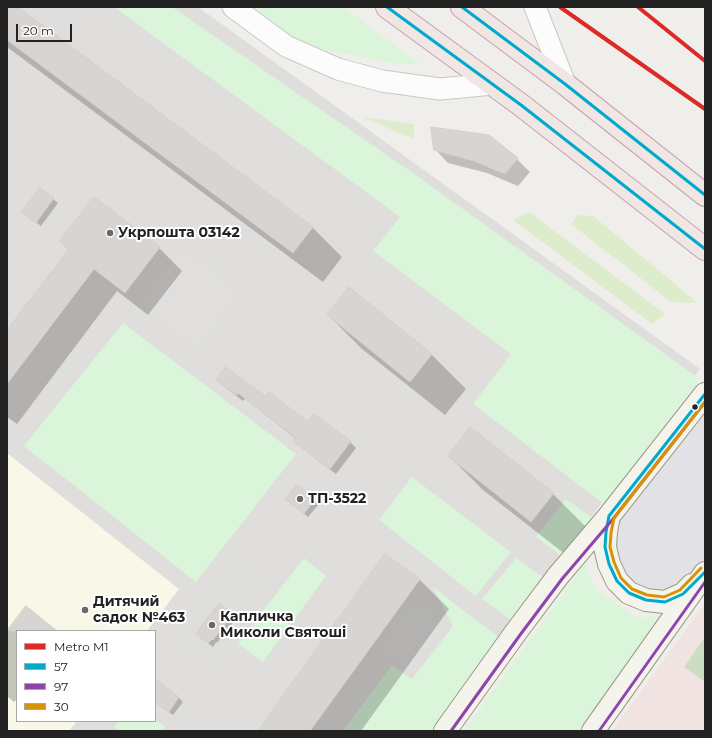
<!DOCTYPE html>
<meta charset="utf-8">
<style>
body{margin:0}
#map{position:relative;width:712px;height:738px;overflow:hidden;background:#f0eeeb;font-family:Montserrat,sans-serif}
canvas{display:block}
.frame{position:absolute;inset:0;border:8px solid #222;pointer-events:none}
.legend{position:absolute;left:16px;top:630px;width:140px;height:92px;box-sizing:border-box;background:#fff;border:1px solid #a7a7a7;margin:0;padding:5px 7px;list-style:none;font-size:12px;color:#222}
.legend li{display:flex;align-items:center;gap:8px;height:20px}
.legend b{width:20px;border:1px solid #a7a7a7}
.scale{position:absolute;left:16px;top:24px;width:56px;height:18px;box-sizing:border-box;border:2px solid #222;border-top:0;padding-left:5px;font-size:12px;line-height:14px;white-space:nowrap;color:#222;-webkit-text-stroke:3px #fff;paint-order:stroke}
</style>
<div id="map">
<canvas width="712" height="738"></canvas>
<div class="frame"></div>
<ul class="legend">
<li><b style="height:5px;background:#dd2a26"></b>Metro M1</li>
<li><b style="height:5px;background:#00a9ce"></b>57</li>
<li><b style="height:5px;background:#8e44ad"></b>97</li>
<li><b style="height:5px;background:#d79205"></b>30</li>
</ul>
<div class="scale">20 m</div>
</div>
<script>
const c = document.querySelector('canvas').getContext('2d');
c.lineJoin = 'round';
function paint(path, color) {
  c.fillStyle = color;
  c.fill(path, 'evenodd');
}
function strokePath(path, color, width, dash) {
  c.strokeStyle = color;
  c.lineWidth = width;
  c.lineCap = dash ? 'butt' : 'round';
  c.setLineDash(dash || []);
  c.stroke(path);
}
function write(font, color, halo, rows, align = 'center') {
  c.font = font + ' Montserrat,sans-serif';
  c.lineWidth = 4;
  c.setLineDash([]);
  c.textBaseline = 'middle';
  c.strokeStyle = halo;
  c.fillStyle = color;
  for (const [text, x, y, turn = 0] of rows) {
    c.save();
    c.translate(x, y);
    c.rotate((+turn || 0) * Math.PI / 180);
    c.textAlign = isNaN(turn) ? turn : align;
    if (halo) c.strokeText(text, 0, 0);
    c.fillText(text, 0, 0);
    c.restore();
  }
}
paint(new Path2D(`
 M7,7H198L700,369L598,508L437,731H7ZM17,631H155V721H17Z`), '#dfdedc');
paint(new Path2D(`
 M705,603V731H612Z`), '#f1e3e1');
paint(new Path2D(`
 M7,453L179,589L147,631H17V721H77L69,731H7Z`), '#f8f7e8');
paint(new Path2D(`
 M228,560L263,588L210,657L179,631L186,623L184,616Z`), '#dededc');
paint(new Path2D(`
 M362,117L414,124V139Z
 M529,212L665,314L652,324L513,220Z
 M578,215L593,216L698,303L671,302L571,224Z`), '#ddeccb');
paint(new Path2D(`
 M705,637V682L684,667Z`), '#cbdec1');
paint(new Path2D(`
 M114,7H172L410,171L700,379L604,504L473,404L511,354L373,251L400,217Z
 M251,7H343L420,64H397L327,50L291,37Z
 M123,323L296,454L196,582L24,446Z
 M412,477L511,552L476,596L379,520Z
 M566,499L594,519L565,559L536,537Z
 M304,558L326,576L263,662L238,643Z
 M516,558L550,582L518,625L482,599Z
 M585,564L596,590L638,618L670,614L585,731H464Z
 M432,586L506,643L442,731H343L392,665L412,679L453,626Z
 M155,719L165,727L162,731H120L114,727L119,721H155Z`), '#daf5da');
paint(new Path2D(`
 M183,248L239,293L197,348L138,303Z
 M414,599L444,622L409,671L378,648Z`), '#e0dfde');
paint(new Path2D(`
 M705,394V572L683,594L629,593L606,532Z`), '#e2e1e5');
paint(new Path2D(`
 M7,7H16L312,227L342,257L323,282L7,47Z
 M435,149L517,159L530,172L518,186L487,173L448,163Z
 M41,189L58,203L41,226L28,216Z
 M95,198L159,248L182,271L148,315L117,291L17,424L7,417V331L69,250L61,241Z
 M349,289L432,355L466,389L445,415L362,349L328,315Z
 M217,380L266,398L308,424L350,442L356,448L336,474L301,447L294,441L296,439L245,398L243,401L224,386Z
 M449,456L553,494L587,528L566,555L483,490Z
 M297,486L319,504L308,517L286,499Z
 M419,579L449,609L361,731H259Z
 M26,608L55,631H17V699L14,702L7,696V632Z
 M231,614L235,618L233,621H234L217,643L216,642L213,647L197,634Z
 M155,680L179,698L183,702L173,715L155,702Z`), '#0003');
const building = new Path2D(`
 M7,7H18L313,227L293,253L7,40Z
 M431,127L489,135L518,158L505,174L474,161L434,150Z
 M40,188L54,198L36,223L22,212Z
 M94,197L160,247L125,293L94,269L7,384V330L69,249L60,241Z
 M349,287L432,354L410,382L327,315Z
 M226,367L265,396L269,392L308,422L314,414L351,441L330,469L293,441L296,438L238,393L237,395L216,380Z
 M470,427L554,493L531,522L448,456Z
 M297,485L315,499L304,514L285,499Z
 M385,554L420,579L310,731H258Z
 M220,604L232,613L230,616L231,617L213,640L212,639L208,643L196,634L199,630V629L217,606Z
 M26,606L57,631H7Z
 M155,679L179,697L169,712L155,702Z`);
paint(building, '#d7d4d2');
strokePath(building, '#d3d0cc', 1);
const tertiary = new Path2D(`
 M233,7L286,46L338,69L382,81L440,89L493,84
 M535,7L565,84`);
const secondary = new Path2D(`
 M609,516L606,532L605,547L609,564L617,581L629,593L646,600L665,602L683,594L692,585
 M445,731L516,632L558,576L609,516L705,394
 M593,731L705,573`);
const trunk = new Path2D(`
 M387,7L521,105L705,249
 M462,7L565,84L705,195`);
strokePath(tertiary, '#c9c8c7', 23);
strokePath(secondary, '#999a82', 24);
strokePath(trunk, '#c5a2ac', 24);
strokePath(tertiary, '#fdfcfc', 21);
strokePath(secondary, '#f4f4ed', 22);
strokePath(trunk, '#f0e6e4', 22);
strokePath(new Path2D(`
 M387,7L521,105L705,249
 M462,7L565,84L705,195
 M705,394L609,516L606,532L605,547L609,564L617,581L629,593L646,600L665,602L683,594L705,572`), '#00a9ce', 3);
strokePath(new Path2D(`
 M451,731L520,635L562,579L613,519L705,402
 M599,731L705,582`), '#8e44ad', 3);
strokePath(new Path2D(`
 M701,568L680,590L664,597L647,595L632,589L621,578L614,562L610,547L611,533L614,518L705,402`), '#d79205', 3);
strokePath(new Path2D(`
 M560,7L705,109
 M638,7L705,61`), '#dd2a26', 4);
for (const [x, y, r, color] of [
 [110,233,4,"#6a6968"],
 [695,407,3.5,"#222"],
 [300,499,4,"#6a6968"],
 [85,610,4,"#6a6968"],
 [212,625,4,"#6a6968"]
]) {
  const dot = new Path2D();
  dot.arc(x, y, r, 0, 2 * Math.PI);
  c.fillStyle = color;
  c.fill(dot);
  strokePath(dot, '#fff', 1.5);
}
write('bold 14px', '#222', '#fff', [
 ["Укрпошта 03142",118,233],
 ["ТП-3522",308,499],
 ["Дитячий",93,602],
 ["садок №463",93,618],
 ["Капличка",220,617],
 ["Миколи Святоші",220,633]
], 'left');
</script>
